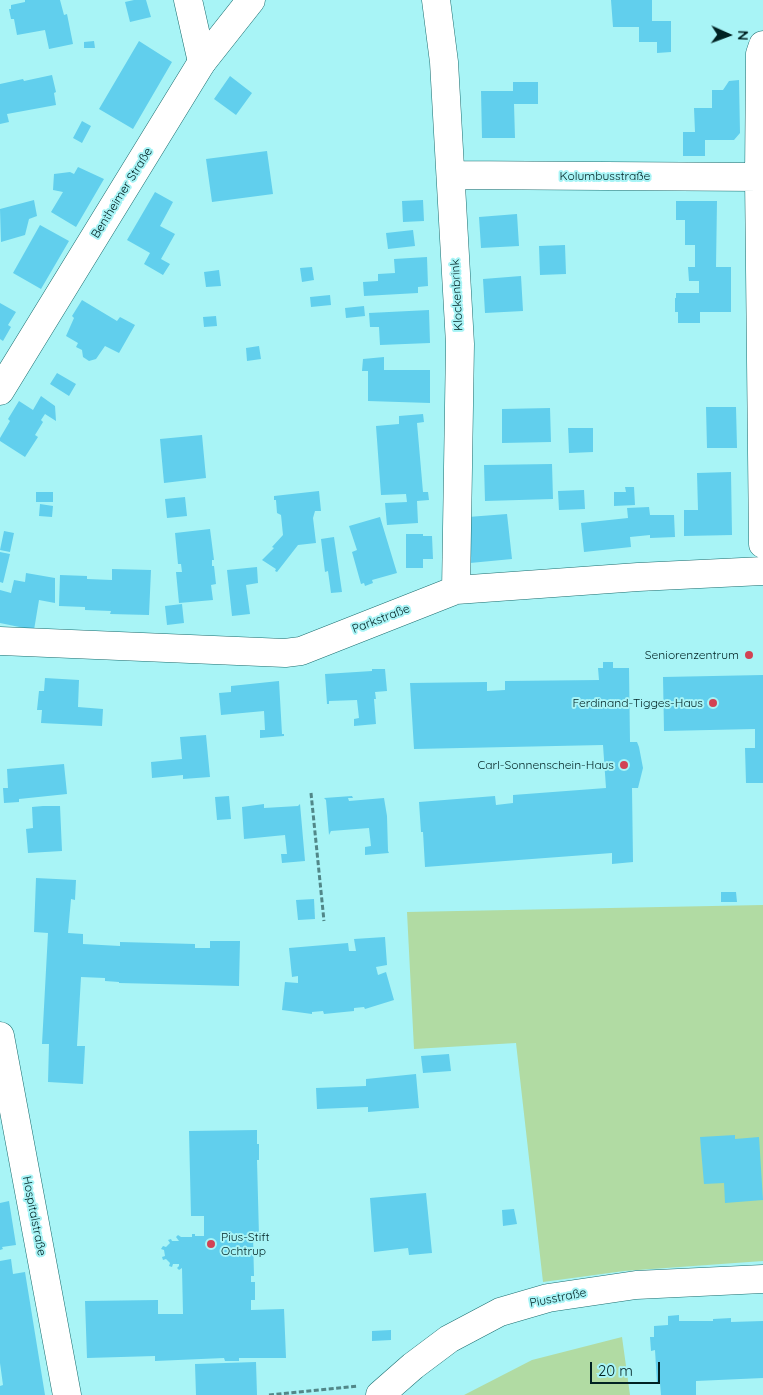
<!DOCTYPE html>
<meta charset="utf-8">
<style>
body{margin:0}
#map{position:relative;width:763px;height:1395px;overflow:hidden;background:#a8f4f6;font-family:Quicksand,sans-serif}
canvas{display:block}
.north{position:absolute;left:703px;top:10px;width:50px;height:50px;-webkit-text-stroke:4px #a8f4f6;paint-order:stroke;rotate:92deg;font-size:14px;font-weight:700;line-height:20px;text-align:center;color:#012223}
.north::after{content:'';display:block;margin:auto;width:18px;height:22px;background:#012223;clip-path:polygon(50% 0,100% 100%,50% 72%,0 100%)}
.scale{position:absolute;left:590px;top:1362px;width:70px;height:22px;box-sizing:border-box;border:2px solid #012223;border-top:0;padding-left:6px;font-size:15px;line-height:18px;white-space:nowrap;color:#012223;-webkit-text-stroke:4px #a8f4f6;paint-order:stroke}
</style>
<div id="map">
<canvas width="763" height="1395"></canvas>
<div class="north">N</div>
<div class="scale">20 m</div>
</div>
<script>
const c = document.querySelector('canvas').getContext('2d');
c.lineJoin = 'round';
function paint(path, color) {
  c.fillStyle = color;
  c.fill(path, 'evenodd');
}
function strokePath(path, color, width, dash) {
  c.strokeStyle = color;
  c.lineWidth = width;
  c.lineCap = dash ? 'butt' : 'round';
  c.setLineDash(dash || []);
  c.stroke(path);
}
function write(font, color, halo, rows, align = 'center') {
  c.font = font + ' Quicksand,sans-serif';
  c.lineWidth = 4;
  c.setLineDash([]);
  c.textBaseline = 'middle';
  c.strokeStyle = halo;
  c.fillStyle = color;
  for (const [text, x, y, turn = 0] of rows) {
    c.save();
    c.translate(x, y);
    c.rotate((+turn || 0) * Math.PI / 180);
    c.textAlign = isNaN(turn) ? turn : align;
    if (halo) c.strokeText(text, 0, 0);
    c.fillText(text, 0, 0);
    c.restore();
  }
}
paint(new Path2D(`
 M763,905V1261L624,1271L543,1282L516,1043L414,1049L407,912Z
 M622,1337L630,1395H464L532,1360Z`), '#b1dba3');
paint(new Path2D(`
 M25,0H60L64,15L67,14L73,44L49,49L45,30L17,35L14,19H11L9,9H11V5L25,2Z
 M134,0H146L151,17L130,22L125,2Z
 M611,0H652V21H671V52L657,53V42H639V27H613Z
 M94,41L95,48H84V42Z
 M139,41L172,62L133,129L99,109Z
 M52,75L56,92L54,93L56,105L7,114L9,122L0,124V84L23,79L24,81Z
 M230,76L252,93L236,115L214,99Z
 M739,80L740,133L734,140H705V156H683V132H695L694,108H712V90H723L729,81Z
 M513,82H538V104H514L515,138H482L481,91H513Z
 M82,121L91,126L82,143L73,138Z
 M267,151L273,194L212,202L206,159Z
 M78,167L104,179L76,227L51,212L63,192L53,190L54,174L70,172L74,174Z
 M155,192L173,202L160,226L175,234L161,259L170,264L163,275L144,264L150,253L127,240Z
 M34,200L37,216L29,219L25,235L1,242L0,209Z
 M423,200L424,221L403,222L402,201Z
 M676,201H717L716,267H731V312H700V323H678V312H675V298H676V293H699V281H689L688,267H695V245H685V220H676Z
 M517,214L519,246L481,248L479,217Z
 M40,225L69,241L41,289L13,273Z
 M413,230L415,246L388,249L386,233Z
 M565,245L566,274L540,275L539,246Z
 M427,257L428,286L418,287V293L364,296L363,282L378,281V274L395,273L394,259Z
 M312,267L314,280L302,282L300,268Z
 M219,270L221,286L206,287L204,272Z
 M521,276L523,311L485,313L483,279Z
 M330,295L331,305L311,307L310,297Z
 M82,300L117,321L120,317L135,325L119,353L105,346L96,359L89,361L83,357L82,350L76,347L78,343L66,336L74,318L72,316Z
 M0,303L16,312L8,325L11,327L3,341L0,339Z
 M364,306L365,316L346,318L345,308Z
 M429,310L430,343L380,345L379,327H370L369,313Z
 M216,316L217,326L204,327L203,317Z
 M259,346L261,359L247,361L246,348Z
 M384,357V370H430V403L368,401V371H362L363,359Z
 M57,373L76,384L69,396L50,384Z
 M41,396L55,406L56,421L45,414L41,420L43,422L35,435L38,437L25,457L0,441V438L10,421L8,419L19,401L33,410Z
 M706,407H736L737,448H707Z
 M550,408L551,442L502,443V409Z
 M423,414L424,422L417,423L423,492H428L429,500L417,501L418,523L387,525L385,503L407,502L406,494L381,495L376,426L399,424V416Z
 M568,428H593V452L569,453Z
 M202,435L206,478L164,483L160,439Z
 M552,464L553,499L485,501L484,465Z
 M731,472L732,535L684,536V510H698L697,473Z
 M625,487H634L635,505L614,506V492H626Z
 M584,490L585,509L559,510L558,491Z
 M319,491L321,511H315L313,518L316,543L298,545L277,572L275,571L276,569L262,560L274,548L272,547L283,535L281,515L277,513L276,500H274V496Z
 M36,492H53V502H36Z
 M185,497L187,516L167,518L165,499Z
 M40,504L53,506L52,517L39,516Z
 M649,507L650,515H674L675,537L650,538V535L630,537L631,547L584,552L581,523L628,518L627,508Z
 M507,514L512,559L470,563L468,517Z
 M380,517L397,573L372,580L373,583L365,586L364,583L361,584L352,552L357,550L349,526Z
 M210,529L214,560H212V566H214L216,584L211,585L213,600L179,603L176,572H182L181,564H178L175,533Z
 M4,531L14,533L10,552L0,550Z
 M406,534H423V536H432L433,559H423V568H406Z
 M334,537L342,592L331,593L328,571L325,572L321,539Z
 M0,552L10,554L3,583L0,582Z
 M257,567L258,583L246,585L250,614L232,616L227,570Z
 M112,569L151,570L149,615L110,614L111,611L85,610V607L59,606L60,575L87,576V579L112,580Z
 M26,573L55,578V603L39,600L34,630L0,623V590L11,593L14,580L25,582Z
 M182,604L184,623L167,625L165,606Z
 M603,662H613V668H629L630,742H637L639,747L643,768L638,788H632L633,862L612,864V853L425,867L423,832H421L419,802L495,796L496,805L513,803V795L606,788L603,745L414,749L410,683L487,682V691L505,690V681L599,680L598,668H603Z
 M372,669H385L387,691L375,692L376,699H374L376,724L354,726V719L359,718L357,700L329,701V704H327L325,674L372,671Z
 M763,675V783H746L745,748H755V729L664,731L663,677Z
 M45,678L79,680L78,707L103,709L102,726L41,723L42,710H37L39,691H44Z
 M279,681L282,734H284V736L260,738V730H265L264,711L221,715L219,693L231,692V686Z
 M206,735L210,777L183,779V775L152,778L151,762L182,759L180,737Z
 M64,764L67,794L19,799V802L4,803L3,788H8L7,769Z
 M229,796L231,819L217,820L215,797Z
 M352,796L353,798H348L349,801L384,798L387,816L388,851L389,853L365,855V847L371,846L369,828L331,831L329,835L326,800L324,798Z
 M264,804V808L298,806L300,804L305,861L282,863L281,854H287L285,835L244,839L242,807Z
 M43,806H60L62,851L28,853L26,829L33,828L32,807Z
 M36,878L76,880L75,900L71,899L68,933L83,934V944L120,946V942L195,944V948H210V941H240L239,986L119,983V982L105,981V978L81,977L77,1046H85L83,1084L48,1082L49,1044H42L48,933L34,932Z
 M721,892H736L737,902H721Z
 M314,899L315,919L298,920L296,900Z
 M385,937L387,965L376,967L378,975L386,972L394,1000L365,1009L364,1007L354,1008V1011L324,1014L323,1011L312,1012V1014L282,1010L285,982L298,983V976L292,977L289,948L348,943L349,951H356L354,939Z
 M449,1054L451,1071L423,1073L421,1056Z
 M416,1074L419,1108L368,1112V1107L317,1109L316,1088L366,1086V1079Z
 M257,1130V1144H259V1160H257L259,1236H253L254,1276H251V1282H255V1300H251V1310L284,1309L286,1358H239V1361H225L224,1358L155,1361V1356L87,1358L85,1301L158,1300V1314H183L182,1268L179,1270L177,1268L179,1266V1264H173L172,1267L169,1266L170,1263L166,1259L163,1260L162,1257L165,1256L164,1250L161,1249L163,1246L166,1247L170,1243L168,1240L171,1239L172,1241H179L176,1237L178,1235L181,1237H192V1234H195V1236H204V1216H191L189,1131Z
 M735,1135V1139L759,1137L763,1200L725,1203L724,1183L704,1184L700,1137Z
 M426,1193L432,1253L409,1255L408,1248L374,1252L370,1198Z
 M9,1201L16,1245L2,1247L3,1249L0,1250V1203Z
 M514,1209L517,1224L503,1226L502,1210Z
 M11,1259L13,1274L25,1272L45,1395H0V1386L3,1385L0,1363V1261Z
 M679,1315V1321H713V1319L731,1318V1322L763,1321V1378L696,1381V1395H661L660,1383H657L655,1350L651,1351L650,1337H654V1326L668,1325V1316Z
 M391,1330V1340L372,1341V1331Z
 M256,1362L257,1395H196L195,1364Z`), '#61cfed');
const minor = new Path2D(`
 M188,0L202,62
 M436,0L444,62L460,344L456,590
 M763,45L760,54L759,177L763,544
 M451,175L759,177
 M0,641L285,653L301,651L456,590L638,577L763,571
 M0,1036L67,1395
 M380,1395L413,1366L449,1339L500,1312L548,1298L636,1285L763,1279`);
const major = new Path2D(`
 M0,391L202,62L251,0`);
strokePath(minor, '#1a6d6f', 29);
strokePath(major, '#1a6d6f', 29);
strokePath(new Path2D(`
 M311,793L324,921
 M269,1395L358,1386`), '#518788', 3, [5, 2.5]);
strokePath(minor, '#fff', 28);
strokePath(major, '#fff', 28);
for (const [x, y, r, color] of [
 [749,655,5,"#d24253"],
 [713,703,5,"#d24253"],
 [624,765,5,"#d24253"],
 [211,1244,5,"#d24253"]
]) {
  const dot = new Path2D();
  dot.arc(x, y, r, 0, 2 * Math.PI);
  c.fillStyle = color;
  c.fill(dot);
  strokePath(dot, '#a8f4f6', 2);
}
write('12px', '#012223', '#a8f4f6', [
 ["Kolumbusstraße",605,176],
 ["Bentheimer Straße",122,193,-58],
 ["Klockenbrink",457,295,-93],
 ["Parkstraße",381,619,-21],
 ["Hospitalstraße",34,1216,79],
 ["Piusstraße",558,1298,-11]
]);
write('12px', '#012223', '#a8f4f6', [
 ["Seniorenzentrum",739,655],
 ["Ferdinand-Tigges-Haus",703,703],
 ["Carl-Sonnenschein-Haus",614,765],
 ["Pius-Stift",221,1237,"left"],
 ["Ochtrup",221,1251,"left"]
], 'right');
</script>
